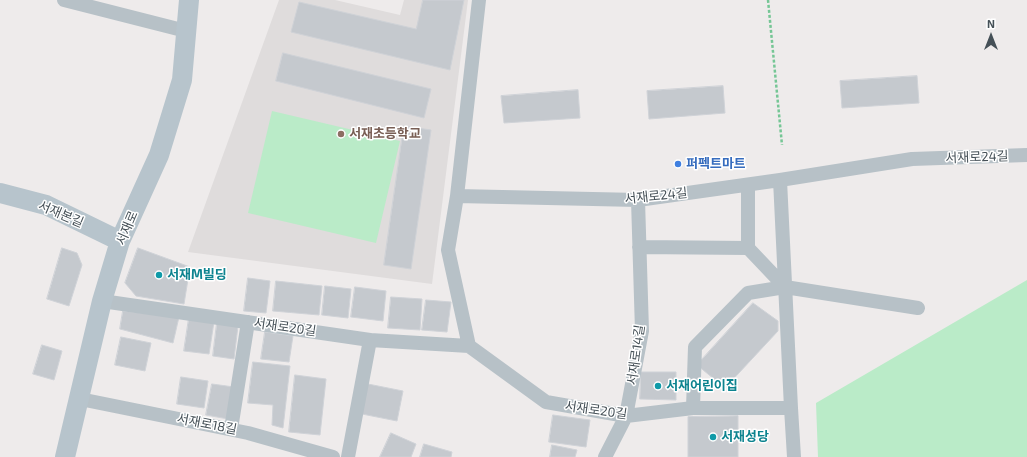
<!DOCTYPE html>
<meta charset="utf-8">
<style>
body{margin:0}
#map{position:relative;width:1027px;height:457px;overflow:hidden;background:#eeebeb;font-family:"Exo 2",sans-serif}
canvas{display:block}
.north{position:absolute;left:971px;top:16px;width:40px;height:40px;-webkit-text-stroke:3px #fff;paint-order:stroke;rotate:0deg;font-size:11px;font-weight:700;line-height:16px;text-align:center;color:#455057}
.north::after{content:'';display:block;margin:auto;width:14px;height:18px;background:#455057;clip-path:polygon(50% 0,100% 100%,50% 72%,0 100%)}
</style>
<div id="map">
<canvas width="1027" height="457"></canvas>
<div class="north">N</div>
</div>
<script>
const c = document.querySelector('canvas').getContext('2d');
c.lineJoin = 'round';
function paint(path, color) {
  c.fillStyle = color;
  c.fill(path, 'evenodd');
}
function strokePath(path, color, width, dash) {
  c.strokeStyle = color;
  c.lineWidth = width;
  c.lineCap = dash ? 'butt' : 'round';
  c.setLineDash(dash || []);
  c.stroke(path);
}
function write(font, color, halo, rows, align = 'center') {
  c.font = font + ' "Exo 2","Noto Sans KR",sans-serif';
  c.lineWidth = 3;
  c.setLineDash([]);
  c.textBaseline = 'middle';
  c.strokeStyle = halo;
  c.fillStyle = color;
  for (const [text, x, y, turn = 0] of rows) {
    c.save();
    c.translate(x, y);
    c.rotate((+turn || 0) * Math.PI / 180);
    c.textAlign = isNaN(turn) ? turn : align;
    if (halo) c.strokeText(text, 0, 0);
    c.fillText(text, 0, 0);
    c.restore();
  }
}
paint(new Path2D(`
 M279,0H335L400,15L404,0H468L432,284L188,252Z`), '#dfdcdc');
paint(new Path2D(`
 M272,111L400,141L376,243L248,213Z
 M1027,280V457H818L816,403Z`), '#baebc8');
const building = new Path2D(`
 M423,0H464L450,70L291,32L299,2L416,29Z
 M283,53L431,89L424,118L276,81Z
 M917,76L919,103L842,108L840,81Z
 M723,86L725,113L649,119L647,91Z
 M578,90L580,118L504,123L501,96Z
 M404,126L431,130L411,269L384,265Z
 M62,248L77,253L82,265L69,306L47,299Z
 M138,248L190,267L184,304L136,296L125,283Z
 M248,278L270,281L266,313L244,311Z
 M276,281L322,286L319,315L273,311Z
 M325,286L351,289L348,318L322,315Z
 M355,287L386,291L383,321L351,317Z
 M391,297L422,299L420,330L388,328Z
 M426,300L451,302L447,332L422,330Z
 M753,303L778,321V331L725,388L697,365Z
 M123,311L179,317L173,343L120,329Z
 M189,318L214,322L209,354L184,351Z
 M217,323L238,326L234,359L213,356Z
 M265,332L293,336L289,362L261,359Z
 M121,337L151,343L145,371L115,365Z
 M42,345L62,351L54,380L33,374Z
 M253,362L290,366L283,428L272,425L273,405L248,403Z
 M641,372H676V400L640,399Z
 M295,375L326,379L320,435L289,432Z
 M181,377L208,381L204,408L177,404Z
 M212,384L234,387L228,419L206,415Z
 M368,384L403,391L397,421L362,414Z
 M553,415L590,420L586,447L549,442Z
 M738,416V457H688V417Z
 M391,433L416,444L411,457H380Z
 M424,444L452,452L451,457H420Z
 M552,445L577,450L575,457H550Z`);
paint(building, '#c5c9ce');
strokePath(building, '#cfd2d7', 1);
strokePath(new Path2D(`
 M768,0L782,145`), '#75c695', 2.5, [3, 2]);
strokePath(new Path2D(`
 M64,0L186,31
 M780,180L791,408L794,457
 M457,196L638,200L780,180L912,159L1027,155
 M639,247L748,248V185
 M748,248L785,287
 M102,301L370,340L469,346L546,402L626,416L693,408H791
 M469,346L448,250L457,196L479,0
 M80,399L248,433L333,457
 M693,408L695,347L748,293L785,287L918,308
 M231,429L248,322
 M348,457L370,340
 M605,457L626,416L642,331L638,200`), '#b7c1c7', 14);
strokePath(new Path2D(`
 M0,193L46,205L120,241
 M65,457L102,301L120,241L159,155L182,80L189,0`), '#b7c4cc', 20);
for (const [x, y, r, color] of [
 [341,134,4,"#8d6e63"],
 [678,164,4,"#3f7fe0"],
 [159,275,4,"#0f9aa8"],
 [658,386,4,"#0f9aa8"],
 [713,437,4,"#0f9aa8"]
]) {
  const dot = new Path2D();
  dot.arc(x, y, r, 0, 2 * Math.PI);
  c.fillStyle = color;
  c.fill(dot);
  strokePath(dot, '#fff', 1.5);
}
write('bold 13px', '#785e54', '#fff', [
 ["서재초등학교",349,134]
], 'left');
write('13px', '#455057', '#fff', [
 ["서재로24길",977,157,-2],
 ["서재로24길",656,196,-6],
 ["서재본길",61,214,23],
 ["서재로",127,228,-67],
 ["서재로20길",285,327,8],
 ["서재로14길",636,355,-82],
 ["서재로20길",596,410,8],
 ["서재로18길",207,424,11]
]);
write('bold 13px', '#366cbe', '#fff', [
 ["퍼펙트마트",686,164]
], 'left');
write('bold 13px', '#0d838f', '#fff', [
 ["서재M빌딩",167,275],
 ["서재어린이집",666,386],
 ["서재성당",721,437]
], 'left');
</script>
